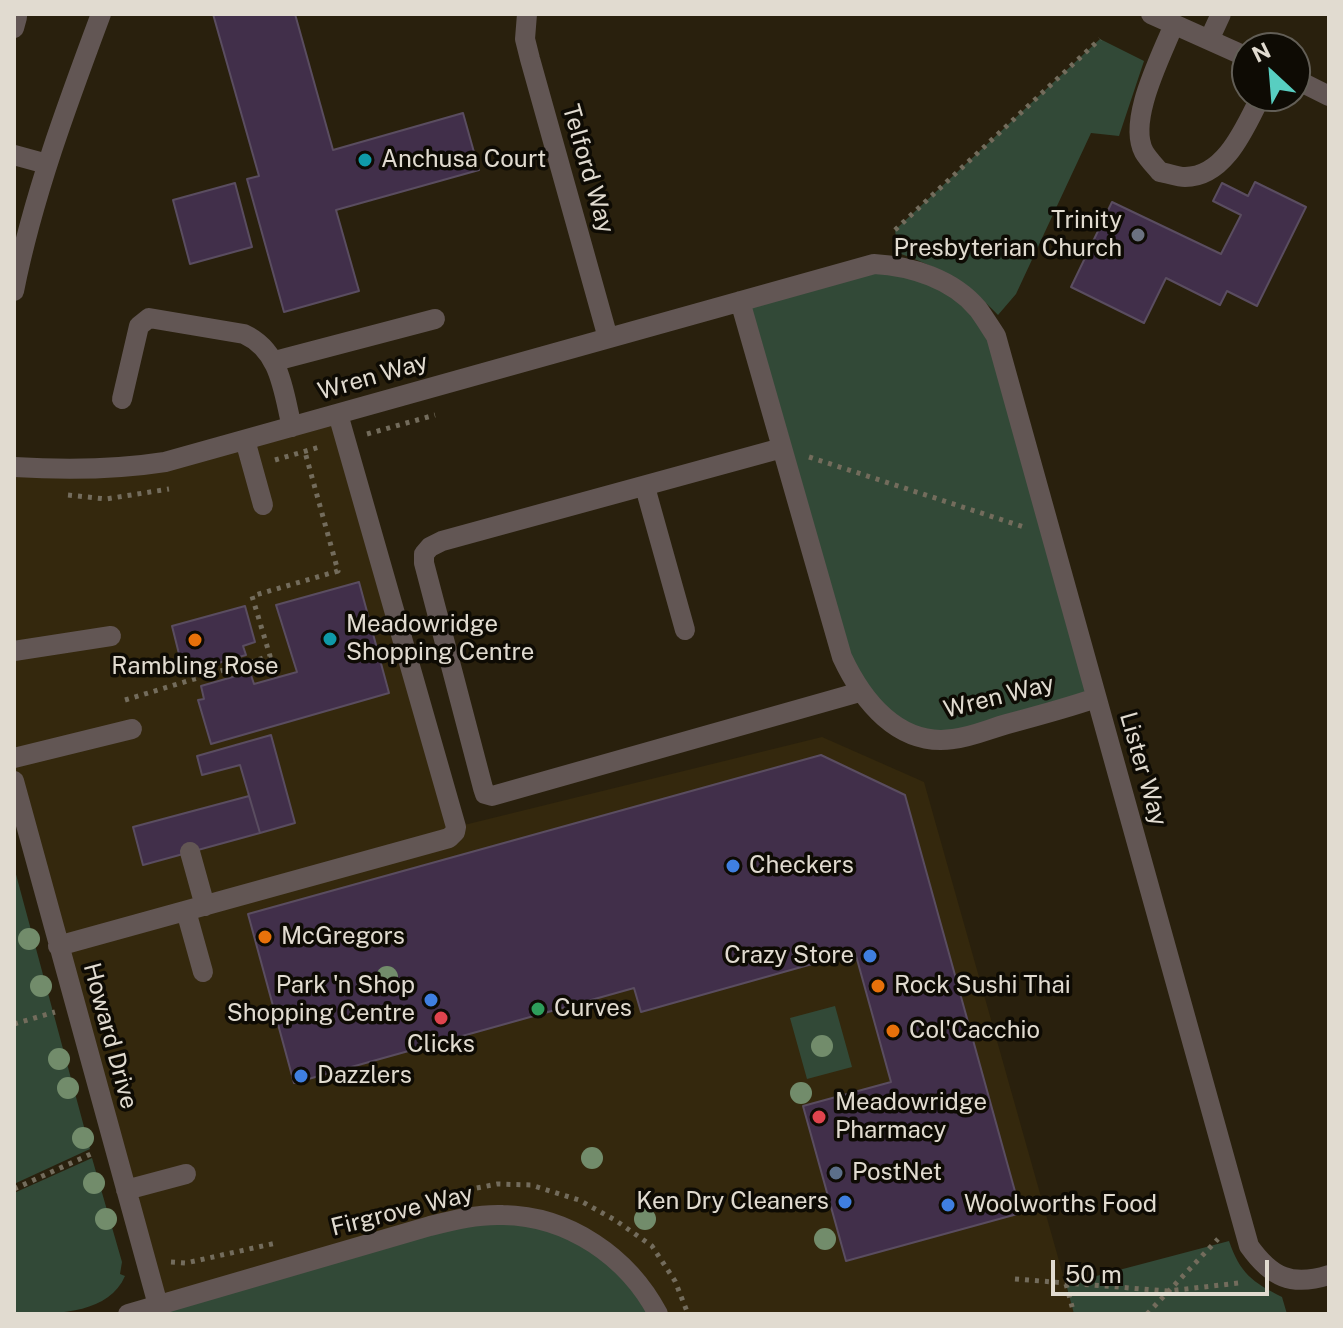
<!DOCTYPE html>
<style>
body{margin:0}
#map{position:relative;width:1343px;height:1328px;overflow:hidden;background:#29200d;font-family:"Public Sans",sans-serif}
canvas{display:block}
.frame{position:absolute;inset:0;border:16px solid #e1dbd0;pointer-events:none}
.north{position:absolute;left:1231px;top:32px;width:80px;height:80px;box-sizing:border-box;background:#0e0b04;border:2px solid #625e56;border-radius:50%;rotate:334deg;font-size:22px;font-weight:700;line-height:32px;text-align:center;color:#e1dbd0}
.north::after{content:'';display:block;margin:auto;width:28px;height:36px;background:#58cec1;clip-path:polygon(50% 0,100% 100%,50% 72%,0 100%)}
.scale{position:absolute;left:1051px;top:1260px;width:218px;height:36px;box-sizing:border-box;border:4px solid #e1dbd0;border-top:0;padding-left:10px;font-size:24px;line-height:28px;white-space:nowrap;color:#e1dbd0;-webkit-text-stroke:6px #0e0b04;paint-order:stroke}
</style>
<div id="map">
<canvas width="1343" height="1328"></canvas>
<div class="frame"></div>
<div class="north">N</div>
<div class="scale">50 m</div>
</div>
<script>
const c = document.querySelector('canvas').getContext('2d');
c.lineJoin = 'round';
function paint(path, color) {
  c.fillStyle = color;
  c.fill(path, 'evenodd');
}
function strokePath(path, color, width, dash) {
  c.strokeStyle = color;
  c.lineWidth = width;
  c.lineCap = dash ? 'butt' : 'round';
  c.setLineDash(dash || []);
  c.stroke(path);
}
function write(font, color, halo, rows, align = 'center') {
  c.font = font + ' "Public Sans",sans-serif';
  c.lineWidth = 7;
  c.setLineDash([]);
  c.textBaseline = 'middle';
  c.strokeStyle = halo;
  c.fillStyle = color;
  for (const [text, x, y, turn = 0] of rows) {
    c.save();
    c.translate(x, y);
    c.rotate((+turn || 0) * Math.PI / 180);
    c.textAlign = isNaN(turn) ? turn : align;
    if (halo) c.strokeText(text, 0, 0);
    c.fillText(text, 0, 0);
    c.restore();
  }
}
paint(new Path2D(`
 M338,414L456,827L822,737L924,782L1074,1314H658L158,1305L14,781V467L92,470Z`), '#34280d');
paint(new Path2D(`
 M1100,39L1144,61L1119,136L1091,133L1016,294L998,315C970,285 937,266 898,253L895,230Z
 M875,264L951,288L996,336L1096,698L931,738L860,692L740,301Z
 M14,867L90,1149L14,1184Z
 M835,1006L852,1067L807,1079L790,1018Z
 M92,1158L122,1262L120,1274L125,1276C108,1316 50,1314 14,1314V1193Z
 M483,1216L586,1239L658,1314H128Z
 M1229,1241C1240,1273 1252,1282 1282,1297L1287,1314H1074L1066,1284Z`), '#324937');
const building = new Path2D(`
 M213,14H295L333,150L463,113L479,170L336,210L359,291L284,312L247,179L259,176Z
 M1255,182L1306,207L1257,306L1227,291L1220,305L1166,278L1144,323L1071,287L1112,202L1221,254L1241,215L1213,201L1222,183L1248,196Z
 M235,183L252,247L190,264L173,200Z
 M359,582L389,693L211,744L198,700L204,699L201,686L250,672L254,684L297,672L276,605Z
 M245,606L255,642L243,646L246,655L194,670L191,660L181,662L172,626Z
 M271,735L295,823L260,833L240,765L202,775L197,756Z
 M821,755L905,795L1021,1213L846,1261L803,1106L891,1082L855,952L641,1012L634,988L294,1083L248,914Z
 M249,796L260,833L143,865L133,827Z`);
paint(building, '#412f4a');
strokePath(building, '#5a4d60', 2);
strokePath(new Path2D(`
 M895,230L1100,39
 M367,434L435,415
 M809,457L1024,527
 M275,460L323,446
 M68,495L106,499L169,489
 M125,700L270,656L252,596L338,571L305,452
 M14,1024L55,1012
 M14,1189L93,1153
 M467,1190L497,1184L531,1185L579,1200L615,1220L652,1246L675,1281L688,1314
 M171,1262L186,1263L276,1243
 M1015,1279L1168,1291L1239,1283
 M1066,1284L1074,1314
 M1147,1314L1218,1239`), '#736c5c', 5, [4, 6]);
strokePath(new Path2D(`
 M527,14L525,39L530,59L608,338
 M1151,14L1247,57
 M1174,24C1162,55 1127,120 1144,152C1148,159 1155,166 1160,172C1168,173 1177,177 1185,177C1226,177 1246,125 1261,96
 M14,28L17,17
 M1209,40L1221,14
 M1295,79L1329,96
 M14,155L47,164
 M14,291C33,196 67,105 101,14
 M740,301L842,657C862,700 898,747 953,739C971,737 989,729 1007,724C1037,716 1067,708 1096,698
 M275,361L435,319
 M122,399L139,326L149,318L244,334C281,351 283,391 292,427
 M245,440L263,505
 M782,448L442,541L430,547L424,554V563L483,788L485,794L492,796L860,692
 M14,467C65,470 114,470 165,462L874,264C911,266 953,279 978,309C984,317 990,327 996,336L1249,1246C1271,1277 1291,1287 1329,1275
 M645,487L685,630
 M14,651L111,636
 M14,758L132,729
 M14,781L158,1305
 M190,852L205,906
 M186,911L203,972
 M58,946L449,838L455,832L456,827L338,414
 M126,1190L186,1174
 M128,1314L430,1226C454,1220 478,1214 503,1215C569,1216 628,1257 658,1314`), '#625654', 20);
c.fillStyle = '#728c6b';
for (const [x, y] of [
 [29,939],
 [387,977],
 [41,986],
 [822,1046],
 [59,1059],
 [68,1088],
 [801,1093],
 [83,1138],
 [592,1158],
 [94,1183],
 [106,1219],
 [645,1219],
 [825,1239]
]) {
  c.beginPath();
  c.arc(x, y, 11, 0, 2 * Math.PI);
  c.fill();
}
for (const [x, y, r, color] of [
 [365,160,8,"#0f9aa8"],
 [1138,235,8,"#6b7280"],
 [330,639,8,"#0f9aa8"],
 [195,640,8,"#e8710a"],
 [733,866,8,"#3f7fe0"],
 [265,937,8,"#e8710a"],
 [870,956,8,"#3f7fe0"],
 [878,986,8,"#e8710a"],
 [431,1000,8,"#3f7fe0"],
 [538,1009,8,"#2e9e5b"],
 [441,1018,8,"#e0444e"],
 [893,1031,8,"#e8710a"],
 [301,1076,8,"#3f7fe0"],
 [819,1117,8,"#e0444e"],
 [836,1173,8,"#5c6f8a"],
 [845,1202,8,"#3f7fe0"],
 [948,1205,8,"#3f7fe0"]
]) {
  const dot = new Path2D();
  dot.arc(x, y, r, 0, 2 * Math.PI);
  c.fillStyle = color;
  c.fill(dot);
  strokePath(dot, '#0e0b04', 3);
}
write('24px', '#e1dbd0', '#0e0b04', [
 ["Anchusa Court",381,160],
 ["Trinity",1122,221,"right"],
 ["Presbyterian Church",1122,249,"right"],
 ["Meadowridge",346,625],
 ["Shopping Centre",346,653],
 ["Rambling Rose",195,667,"center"],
 ["Checkers",749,866],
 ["McGregors",281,937],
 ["Crazy Store",854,956,"right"],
 ["Park 'n Shop",415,986,"right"],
 ["Shopping Centre",415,1014,"right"],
 ["Rock Sushi Thai",894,986],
 ["Curves",554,1009],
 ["Col'Cacchio",909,1031],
 ["Clicks",441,1045,"center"],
 ["Dazzlers",317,1076],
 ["Meadowridge",835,1103],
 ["Pharmacy",835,1131],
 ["PostNet",852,1173],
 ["Ken Dry Cleaners",829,1202,"right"],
 ["Woolworths Food",964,1205]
], 'left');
write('24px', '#e1dbd0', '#0e0b04', [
 ["Telford Way",588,169,74],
 ["Wren Way",373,377,-16],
 ["Wren Way",999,697,-14],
 ["Lister Way",1143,769,74],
 ["Howard Drive",110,1036,75],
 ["Firgrove Way",402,1211,-14]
]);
</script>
